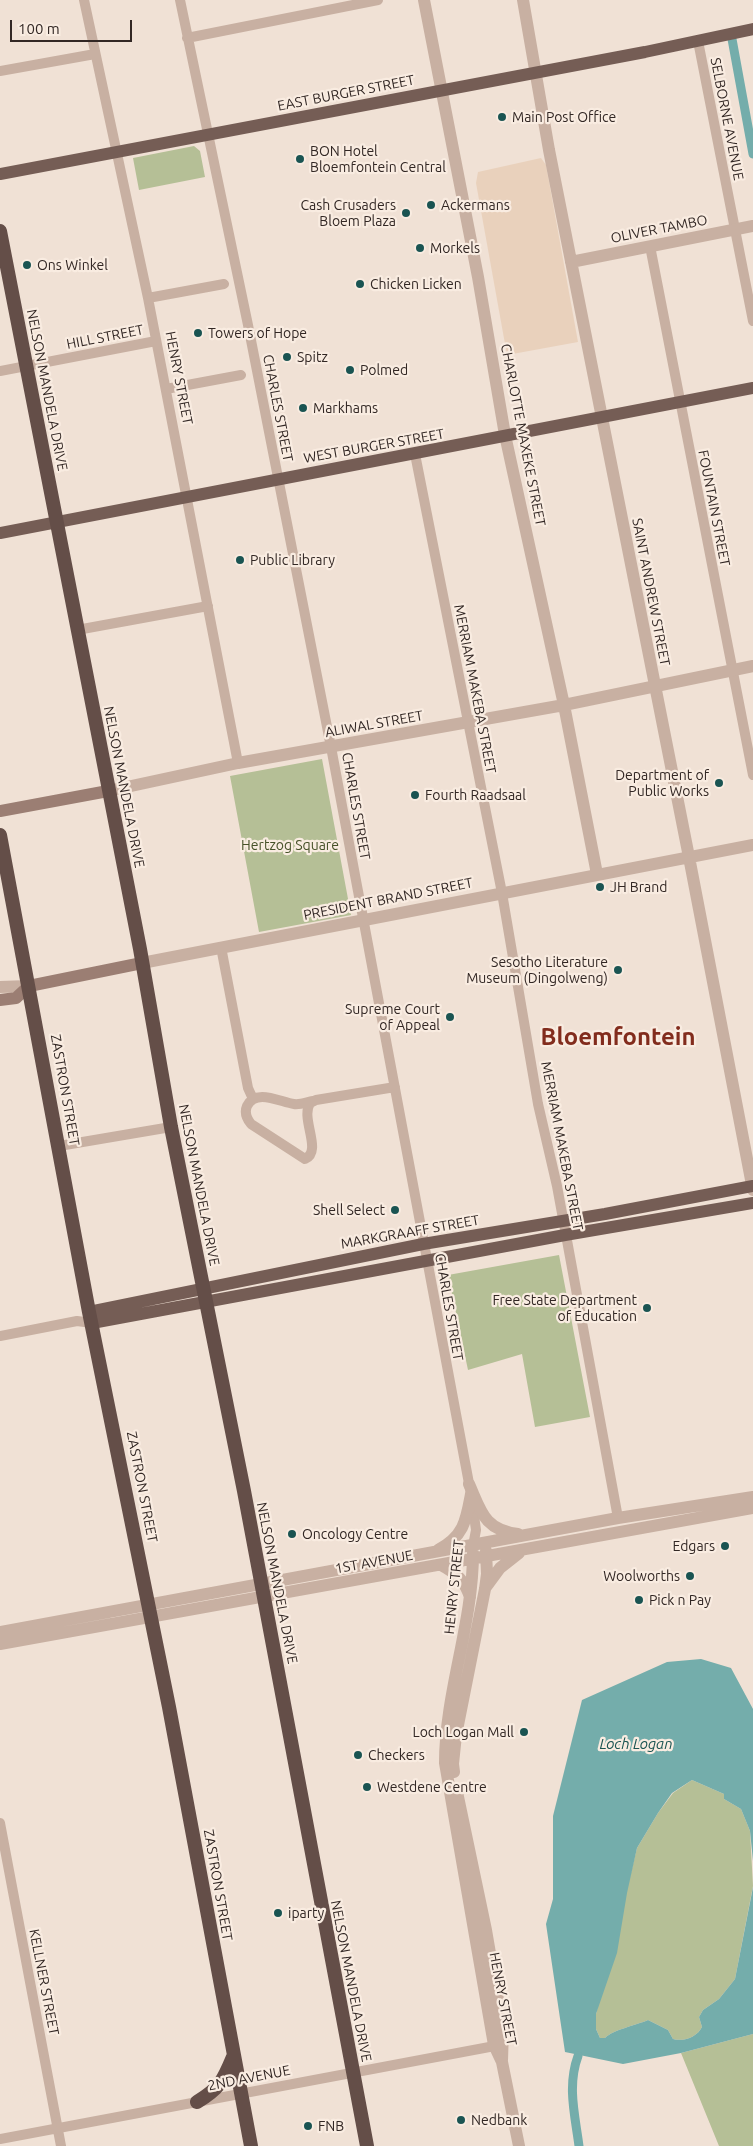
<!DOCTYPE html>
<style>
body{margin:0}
#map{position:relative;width:753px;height:2146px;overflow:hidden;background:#f0e1d5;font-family:Ubuntu,sans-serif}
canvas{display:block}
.scale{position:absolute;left:10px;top:20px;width:122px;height:22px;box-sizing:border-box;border:2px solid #322724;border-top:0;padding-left:6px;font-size:15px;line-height:18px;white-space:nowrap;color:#322724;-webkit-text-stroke:4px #f9ece1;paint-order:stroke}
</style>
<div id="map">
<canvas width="753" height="2146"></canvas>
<div class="scale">100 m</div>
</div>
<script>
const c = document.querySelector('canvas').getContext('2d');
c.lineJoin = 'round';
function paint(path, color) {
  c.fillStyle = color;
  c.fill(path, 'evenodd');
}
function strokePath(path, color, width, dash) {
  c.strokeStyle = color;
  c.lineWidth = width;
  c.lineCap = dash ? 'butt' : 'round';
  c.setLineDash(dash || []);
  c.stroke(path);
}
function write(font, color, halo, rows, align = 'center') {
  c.font = font + ' Ubuntu,sans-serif';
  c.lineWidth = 4.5;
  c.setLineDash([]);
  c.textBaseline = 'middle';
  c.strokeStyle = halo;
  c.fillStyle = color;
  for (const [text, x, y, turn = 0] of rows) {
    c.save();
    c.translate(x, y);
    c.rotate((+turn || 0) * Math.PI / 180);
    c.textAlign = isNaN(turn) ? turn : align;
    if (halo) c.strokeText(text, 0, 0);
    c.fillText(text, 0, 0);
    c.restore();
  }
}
paint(new Path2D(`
 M194,146L200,151L205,177L139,190L133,158Z
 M322,759L351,915L259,932L230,776Z
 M559,1255L590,1417L535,1427L522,1354L468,1370L448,1275Z
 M692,1780L724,1794V1799L741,1809L750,1831L753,1886L735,1979L719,1999L703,2010L699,2017L702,2027C697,2037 684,2042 673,2039L668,2030L648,2020C637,2025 612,2030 605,2038H600L596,2029V2014L637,1848L658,1813L673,1793Z
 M753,2034V2146H719L681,2053Z`), '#b5bf96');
paint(new Path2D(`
 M541,158L546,165L578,342L507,355L476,183L478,172Z`), '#e9d1bc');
paint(new Path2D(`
 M701,1659L731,1668L753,1709V1861L750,1831L741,1809L724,1799V1794L692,1780L672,1793L658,1813L637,1848L627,1893L617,1953L596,2014V2029L600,2038H605C612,2030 637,2025 648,2020L668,2030L673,2039C684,2042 697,2037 702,2027L699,2017L703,2010L719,1999L735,1979L753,1887V2034L681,2053L623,2064L565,2052L546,1924L553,1899V1816L582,1700L667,1662Z`), '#74adab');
strokePath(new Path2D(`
 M732,39L753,154
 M578,2056C567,2086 575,2115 579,2146`), '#74adab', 9);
strokePath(new Path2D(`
 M84,0L148,298L238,763
 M180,0L248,325L331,747L471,1494L476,1530L473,1546
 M187,38L378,0
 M698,41L753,321
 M0,71L95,54
 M650,246L753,775
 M148,298L224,284
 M0,371L156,341
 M166,389L241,375
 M415,454L502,893L538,1104L557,1186L618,1518
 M77,630L208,606
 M221,947L248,1088L253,1099
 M313,1101C307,1102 300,1105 294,1104C280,1102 256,1088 247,1106C244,1113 247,1119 251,1124L305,1159C323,1151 300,1119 310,1103L316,1100L395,1087
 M59,1146L171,1127
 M0,1336L77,1321L92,1323
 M0,1823L61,2146
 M0,2139L500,2045`), '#c8b0a2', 10);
strokePath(new Path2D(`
 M424,0L478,277L505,435L564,705L597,874
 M523,0L549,150L689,857L753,1190
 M571,262L753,226
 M108,791L238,763L564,705L753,666
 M142,963L753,845
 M0,987L29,986
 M469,1484C481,1511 484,1530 518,1534
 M438,1550C464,1536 466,1521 471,1494
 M473,1553C473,1624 445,1692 445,1763L494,2045L502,2062L519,2146
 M441,1565C456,1573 465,1581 470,1597
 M486,1587L500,1568L519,1553
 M0,1632L618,1518L753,1497
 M0,1644L753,1508
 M454,1772L453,1764L456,1735L485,1589L487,1574L486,1551
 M457,1792L486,1930L503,2029L502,2060`), '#c8b0a2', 12);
strokePath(new Path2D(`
 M0,811L108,791
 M0,1000L16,998L29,986L142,963`), '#9b7e73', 12);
strokePath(new Path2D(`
 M0,174L645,52L753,29
 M0,533C251,486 502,435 753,388
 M89,1312L423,1244L605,1214L753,1186
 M92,1323L565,1235L753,1203`), '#755d55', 12);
strokePath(new Path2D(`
 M0,231L140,949L171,1127L244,1491L367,2146
 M0,835L89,1312L169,1707L251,2146
 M197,2102C220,2088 223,2081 233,2057`), '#644e48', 14);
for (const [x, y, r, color] of [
 [502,117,5,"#1a5452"],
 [300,159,5,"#1a5452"],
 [431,205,5,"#1a5452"],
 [406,213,5,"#1a5452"],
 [420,248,5,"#1a5452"],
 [27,265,5,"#1a5452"],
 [360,284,5,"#1a5452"],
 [198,333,5,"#1a5452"],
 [287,357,5,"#1a5452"],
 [350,370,5,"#1a5452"],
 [303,408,5,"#1a5452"],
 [240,560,5,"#1a5452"],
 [719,783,5,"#1a5452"],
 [415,795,5,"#1a5452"],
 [600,887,5,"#1a5452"],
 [618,970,5,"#1a5452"],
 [450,1017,5,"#1a5452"],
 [395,1210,5,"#1a5452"],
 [647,1308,5,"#1a5452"],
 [292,1534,5,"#1a5452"],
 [725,1546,5,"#1a5452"],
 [690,1576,5,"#1a5452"],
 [639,1600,5,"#1a5452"],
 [524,1732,5,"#1a5452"],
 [358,1755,5,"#1a5452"],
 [367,1787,5,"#1a5452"],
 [278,1913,5,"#1a5452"],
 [461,2120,5,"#1a5452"],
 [308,2126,5,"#1a5452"]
]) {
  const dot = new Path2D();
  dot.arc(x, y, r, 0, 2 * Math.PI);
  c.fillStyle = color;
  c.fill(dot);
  strokePath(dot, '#f9ece1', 2);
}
write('14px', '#322724', '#f9ece1', [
 ["EAST BURGER STREET",346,93,-11],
 ["SELBORNE AVENUE",727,119,79],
 ["OLIVER TAMBO",659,229,-11],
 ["HILL STREET",105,337,-11],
 ["HENRY STREET",179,378,79],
 ["NELSON MANDELA DRIVE",47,390,79],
 ["CHARLES STREET",278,408,79],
 ["CHARLOTTE MAXEKE STREET",523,435,79],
 ["WEST BURGER STREET",374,446,-10],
 ["FOUNTAIN STREET",714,508,79],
 ["SAINT ANDREW STREET",651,592,79],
 ["MERRIAM MAKEBA STREET",475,689,79],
 ["ALIWAL STREET",374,724,-10],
 ["NELSON MANDELA DRIVE",124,787,79],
 ["CHARLES STREET",356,806,80],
 ["PRESIDENT BRAND STREET",388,899,-11],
 ["ZASTRON STREET",65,1090,80],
 ["MERRIAM MAKEBA STREET",562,1146,79],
 ["NELSON MANDELA DRIVE",199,1185,79],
 ["MARKGRAAFF STREET",410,1232,-10],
 ["CHARLES STREET",449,1307,80],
 ["ZASTRON STREET",142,1487,79],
 ["1ST AVENUE",374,1562,-10],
 ["NELSON MANDELA DRIVE",277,1583,79],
 ["HENRY STREET",454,1587,-84],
 ["ZASTRON STREET",218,1885,80],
 ["NELSON MANDELA DRIVE",351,1981,79],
 ["KELLNER STREET",44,1982,79],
 ["HENRY STREET",503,1999,79],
 ["2ND AVENUE",249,2078,-11]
]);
write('14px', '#322724', '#f9ece1', [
 ["Main Post Office",512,117],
 ["BON Hotel",310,151],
 ["Bloemfontein Central",310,167],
 ["Cash Crusaders",396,205,"right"],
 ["Bloem Plaza",396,221,"right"],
 ["Ackermans",441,205],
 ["Morkels",430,248],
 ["Ons Winkel",37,265],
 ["Chicken Licken",370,284],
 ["Towers of Hope",208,333],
 ["Spitz",297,357],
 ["Polmed",360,370],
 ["Markhams",313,408],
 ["Public Library",250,560],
 ["Department of",709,775,"right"],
 ["Public Works",709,791,"right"],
 ["Fourth Raadsaal",425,795],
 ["JH Brand",610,887],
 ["Sesotho Literature",608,962,"right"],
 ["Museum (Dingolweng)",608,978,"right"],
 ["Supreme Court",440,1009,"right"],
 ["of Appeal",440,1025,"right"],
 ["Shell Select",385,1210,"right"],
 ["Free State Department",637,1300,"right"],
 ["of Education",637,1316,"right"],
 ["Oncology Centre",302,1534],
 ["Edgars",715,1546,"right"],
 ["Woolworths",680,1576,"right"],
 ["Pick n Pay",649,1600],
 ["Loch Logan Mall",514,1732,"right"],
 ["Checkers",368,1755],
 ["Westdene Centre",377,1787],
 ["iparty",288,1913],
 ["Nedbank",471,2120],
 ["FNB",318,2126]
], 'left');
write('14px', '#465128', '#f9ece1', [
 ["Hertzog Square",290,845]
]);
write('italic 15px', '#1a5452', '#f9ece1', [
 ["Loch Logan",636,1744]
]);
write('bold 24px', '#822c1d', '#f9ece1', [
 ["Bloemfontein",618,1037]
]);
</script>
